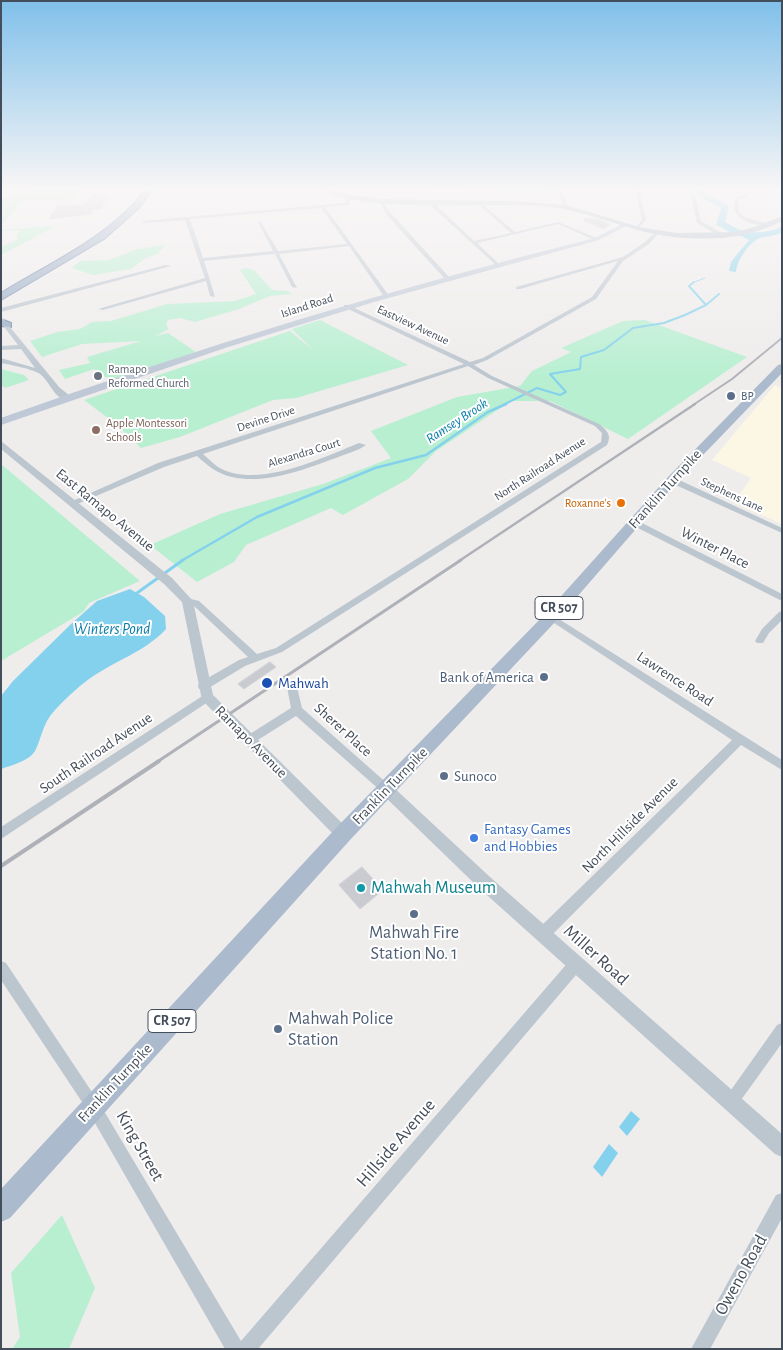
<!DOCTYPE html>
<style>
body{margin:0}
#map{position:relative;width:783px;height:1350px;overflow:hidden;background:#efecec;font-family:"Alegreya Sans",sans-serif}
canvas{display:block}
.frame{position:absolute;inset:0;border:2px solid #444e5a;pointer-events:none}
</style>
<div id="map">
<canvas width="783" height="1350"></canvas>
<div class="frame"></div>
</div>
<script>
const c = document.querySelector('canvas').getContext('2d');
c.lineJoin = 'round';
function paint(path, color) {
  c.fillStyle = color;
  c.fill(path, 'evenodd');
}
function strokePath(path, color, width, dash) {
  c.strokeStyle = color;
  c.lineWidth = width;
  c.lineCap = dash ? 'butt' : 'round';
  c.setLineDash(dash || []);
  c.stroke(path);
}
function write(font, color, halo, rows, align = 'center') {
  c.font = font + ' "Alegreya Sans",sans-serif';
  c.lineWidth = 4;
  c.setLineDash([]);
  c.textBaseline = 'middle';
  c.strokeStyle = halo;
  c.fillStyle = color;
  for (const [text, x, y, turn = 0] of rows) {
    c.save();
    c.translate(x, y);
    c.rotate((+turn || 0) * Math.PI / 180);
    c.textAlign = isNaN(turn) ? turn : align;
    if (halo) c.strokeText(text, 0, 0);
    c.fillText(text, 0, 0);
    c.restore();
  }
}
paint(new Path2D(`
 M775,385L782,388V524L734,503L751,478L712,460Z`), '#fcf6e4');
paint(new Path2D(`
 M32,188H84L69,201L24,200L1,225V218L5,214L1,213V198L23,194Z
 M56,226L1,255L2,247L18,239L16,237L20,230L1,231V230Z
 M165,245L158,254L146,258L131,269L93,275L72,268L80,261L109,260L137,249Z
 M246,268L254,270L272,290L287,291L293,294L270,296L239,309L195,322L180,318L168,320L166,325L169,329L155,336L168,333L196,352L110,380L94,369L65,379L59,370L90,363L87,357L141,341L82,344L42,357L30,341L57,332L80,329L92,322L111,321L167,304L235,301L256,294L240,270Z
 M320,320L408,365L296,398L273,400L180,437L141,448L116,424L84,400L290,331L313,350L292,329Z
 M645,320L747,357L628,439L550,401H511L436,451L408,479L343,515L331,508L246,545L234,562L197,582L150,545L220,514L323,484L391,458L371,431L457,397L520,386L532,371L571,352L561,348L623,321Z
 M1,369L24,375L29,380L5,388L1,385Z
 M1,464L140,581L89,603L83,612L1,661Z
 M62,1215L95,1288L69,1349H12L20,1337L11,1273Z`), '#b8efd1');
paint(new Path2D(`
 M697,188H703L705,195L729,207L724,224L735,230H728L716,225L722,207L699,197Z
 M782,226V230C774,235 766,235 758,239C747,245 737,261 736,272L729,271L731,262L749,240L743,237L773,231Z
 M130,589L144,597L165,616L166,629C145,652 114,661 89,679C77,688 65,699 55,710C43,722 42,737 35,751C29,761 12,765 1,769V696L13,681L70,625L97,601Z
 M631,1111L640,1119L627,1136L619,1127Z
 M609,1144L618,1153L602,1177L593,1167Z`), '#84d1ed');
strokePath(new Path2D(`
 M692,283L705,278`), '#84d1ed', 1);
strokePath(new Path2D(`
 M694,282L689,286L706,305
 M503,405L537,388L560,395L566,392L550,374L580,369L581,357L604,350L633,328L664,323L685,315L706,305L719,294`), '#84d1ed', 2);
strokePath(new Path2D(`
 M181,561L257,517L375,468L426,455L488,412L506,404`), '#84d1ed', 2.5);
strokePath(new Path2D(`
 M137,593L183,560`), '#84d1ed', 3);
paint(new Path2D(`
 M695,188H702L704,193L728,205L725,222C745,235 759,234 782,228V233C759,240 735,241 717,223L721,208L698,196Z`), '#84d1ed');
const building = new Path2D(`
 M95,194L108,195L101,209H93L91,214L49,219L57,206L82,205Z
 M585,218L600,220L610,224L604,229L584,221Z
 M270,662L276,667L244,689L238,684Z
 M362,867L383,890L360,909L339,885Z`);
paint(building, '#c9cbd1');
strokePath(building, '#d0d2d8', 1);
const trunk = new Path2D(`
 M147,188H154L139,208L104,239L1,300V293C53,261 109,238 147,188Z
 M1,319L11,323V327L1,326Z`);
strokePath(trunk, '#6e86a9', 2);
paint(new Path2D(`
 M365,188H561L568,207L566,208L564,207L558,191Z
 M635,188H639L646,220L636,230L634,229L642,220Z
 M689,188H693L701,221L723,234V236H719L697,223Z
 M755,188H759L738,201L739,212L746,218L771,224V226C754,226 729,220 735,199Z
 M347,196L350,197L349,205L325,207L387,293V295H383L349,246L279,254L297,288L292,287L275,254L204,261L215,297L210,296L206,281L103,310L98,309L205,278L185,220L144,223L142,221L345,203ZM321,208L347,244L278,251L260,221L258,222L273,251L203,258L190,219Z
 M380,201H382L390,212L449,277V279H445L386,214Z
 M429,202H433L474,241L511,233L478,204L480,202L515,232L558,222L599,239L595,240L558,224L477,243L498,263L496,265L429,204Z
 M655,232L659,233L649,244L623,261L596,299L487,360L474,365L492,376L599,424C607,430 612,435 607,445L282,652L245,666L207,689H199L198,686L199,683L239,660L248,657L193,605L184,603L182,601L184,599L187,598L199,601L257,654L276,648L601,442L602,433L595,426L488,378L468,366L203,454C208,458 212,463 218,467C256,490 322,458 359,443L366,445C359,450 349,453 341,456C308,468 268,485 232,477C218,474 208,466 197,456L164,467L75,505H72L68,503L158,463L464,364L344,307V305H348L470,362L483,358L592,297L618,261L520,289H516V287L623,257L645,242Z
 M166,265L171,266L1,312V308Z
 M669,478H675L782,528V533L669,482Z
 M632,521H638L782,594V601L632,525Z
 M782,611V620L769,633L763,643H757L755,641L762,629L779,612Z
 M551,614L782,760V770L741,745L548,939L543,940L538,939L536,934L538,929L732,740L548,619L546,617Z
 M292,683L296,684L297,687L302,708L390,786L392,789L390,792L386,794L382,792L296,716L253,743L249,744L245,743L244,740L245,737L291,708L287,687L288,684Z
 M207,693L211,694L212,697L211,700L1,839V827Z
 M576,957L581,959L583,964L581,969L258,1349H225L88,1111L1,980V961L6,963L98,1101L241,1341L571,959Z
 M782,1023V1043L736,1107L731,1110L726,1107L723,1102L726,1097L777,1025Z
 M782,1193V1218L710,1349H691L776,1195Z`), '#bcc6cf');
paint(new Path2D(`
 M1,316L59,387L70,396V400C55,402 50,381 40,374C33,369 11,365 1,363V358L35,368L21,349L1,350V346L18,345L1,323Z
 M1,441L172,578L193,601L213,695L348,829L350,834L348,839L343,841L338,839L202,700L182,602L164,584L1,449Z
 M386,783L391,785L490,877L782,1134V1157L775,1154L478,887L381,793L379,789L381,785Z`), '#bcc6cf');
paint(new Path2D(`
 M624,223L626,226L599,240L374,302L225,348L1,425V418C196,348 394,288 595,238Z`), '#bec8d6');
paint(new Path2D(`
 M319,188H327L347,194L381,199L511,201L566,205L639,227L676,233L736,232L761,225L782,216V221C752,237 719,240 686,238C638,236 597,213 550,207C498,201 355,215 319,188Z
 M782,364V373L676,483L556,621L350,840L10,1218L1,1222V1189L336,828L546,613L668,477L778,365Z`), '#abbacc');
paint(trunk, '#96aac4');
strokePath(new Path2D(`
 M693,405L732,379L782,338`), '#aeb1b7', 2);
strokePath(new Path2D(`
 M459,561L695,404`), '#aeb1b7', 2.5);
strokePath(new Path2D(`
 M157,762L461,560`), '#aeb1b7', 3);
strokePath(new Path2D(`
 M1,866L159,761`), '#aeb1b7', 4);
const sky = c.createLinearGradient(0, 0, 0, 377);
sky.addColorStop(0, '#80c0ea');
sky.addColorStop(0.5, '#f8f6f6');
sky.addColorStop(1, '#f8f6f600');
c.fillStyle = sky;
c.fillRect(0, 0, 783, 377);
for (const [x, y, r, color] of [
 [98,376,5,"#6b7280"],
 [731,396,5,"#5c6f8a"],
 [96,430,5,"#8d6e63"],
 [621,503,5,"#e8710a"],
 [544,677,5,"#5c6f8a"],
 [267,683,6,"#1a4fb4"],
 [444,776,5,"#5c6f8a"],
 [474,838,5,"#3f7fe0"],
 [361,888,5,"#0f9aa8"],
 [414,914,5,"#5c6f8a"],
 [278,1029,5,"#5c6f8a"]
]) {
  const dot = new Path2D();
  dot.arc(x, y, r, 0, 2 * Math.PI);
  c.fillStyle = color;
  c.fill(dot);
  strokePath(dot, '#fff', 2);
}
write('12px', '#444e5a', '#fff', [
 ["Island Road",307,306,-18],
 ["Eastview Avenue",413,325,25],
 ["Devine Drive",266,419,-18],
 ["Alexandra Court",304,453,-17],
 ["North Railroad Avenue",540,469,-33],
 ["Stephens Lane",732,495,25]
]);
write('12px', '#5b616d', '#fff', [
 ["Ramapo",108,369],
 ["Reformed Church",108,383]
], 'left');
write('12px', '#4e5e75', '#fff', [
 ["BP",741,396]
], 'left');
write('12px', '#785e54', '#fff', [
 ["Apple Montessori",106,423],
 ["Schools",106,437]
], 'left');
write('12px', '#c56008', '#fff', [
 ["Roxanne's",611,503]
], 'right');
write('italic 14px', '#097da8', '#fff', [
 ["Ramsey Brook",457,421,-33]
]);
for (const [x, y, w] of [
 [559,608,48],
 [172,1021,48]
]) {
  const box = new Path2D();
  box.roundRect(x - w / 2, y - 11.5, w, 23, 4);
  c.fillStyle = '#fff';
  c.fill(box);
  strokePath(box, '#444e5a', 1);
}
write('bold 14px', '#444e5a', null, [
 ["CR 507",559,608],
 ["CR 507",172,1021]
]);
write('15px', '#444e5a', '#fff', [
 ["Franklin Turnpike",665,489,-48],
 ["East Ramapo Avenue",105,510,39],
 ["Winter Place",715,548,27],
 ["Lawrence Road",675,679,33],
 ["Sherer Place",343,730,42],
 ["Ramapo Avenue",251,742,45],
 ["South Railroad Avenue",96,753,-34],
 ["Franklin Turnpike",390,786,-46],
 ["North Hillside Avenue",630,825,-45],
 ["Franklin Turnpike",115,1083,-47]
]);
write('15px', '#4e5e75', '#fff', [
 ["Bank of America",534,677],
 ["Sunoco",454,776,"left"]
], 'right');
write('15px', '#164399', '#fff', [
 ["Mahwah",278,683]
], 'left');
write('15px', '#366cbe', '#fff', [
 ["Fantasy Games",484,829],
 ["and Hobbies",484,846]
], 'left');
write('italic 16px', '#097da8', '#fff', [
 ["Winters Pond",112,629]
]);
write('18px', '#0d838f', '#fff', [
 ["Mahwah Museum",371,888]
], 'left');
write('18px', '#4e5e75', '#fff', [
 ["Mahwah Fire",414,933],
 ["Station No. 1",414,954],
 ["Mahwah Police",288,1019,"left"],
 ["Station",288,1040,"left"]
]);
write('18px', '#444e5a', '#fff', [
 ["Miller Road",596,955,42],
 ["Hillside Avenue",396,1143,-49],
 ["King Street",140,1146,60],
 ["Oweno Road",741,1275,-61]
]);
</script>
